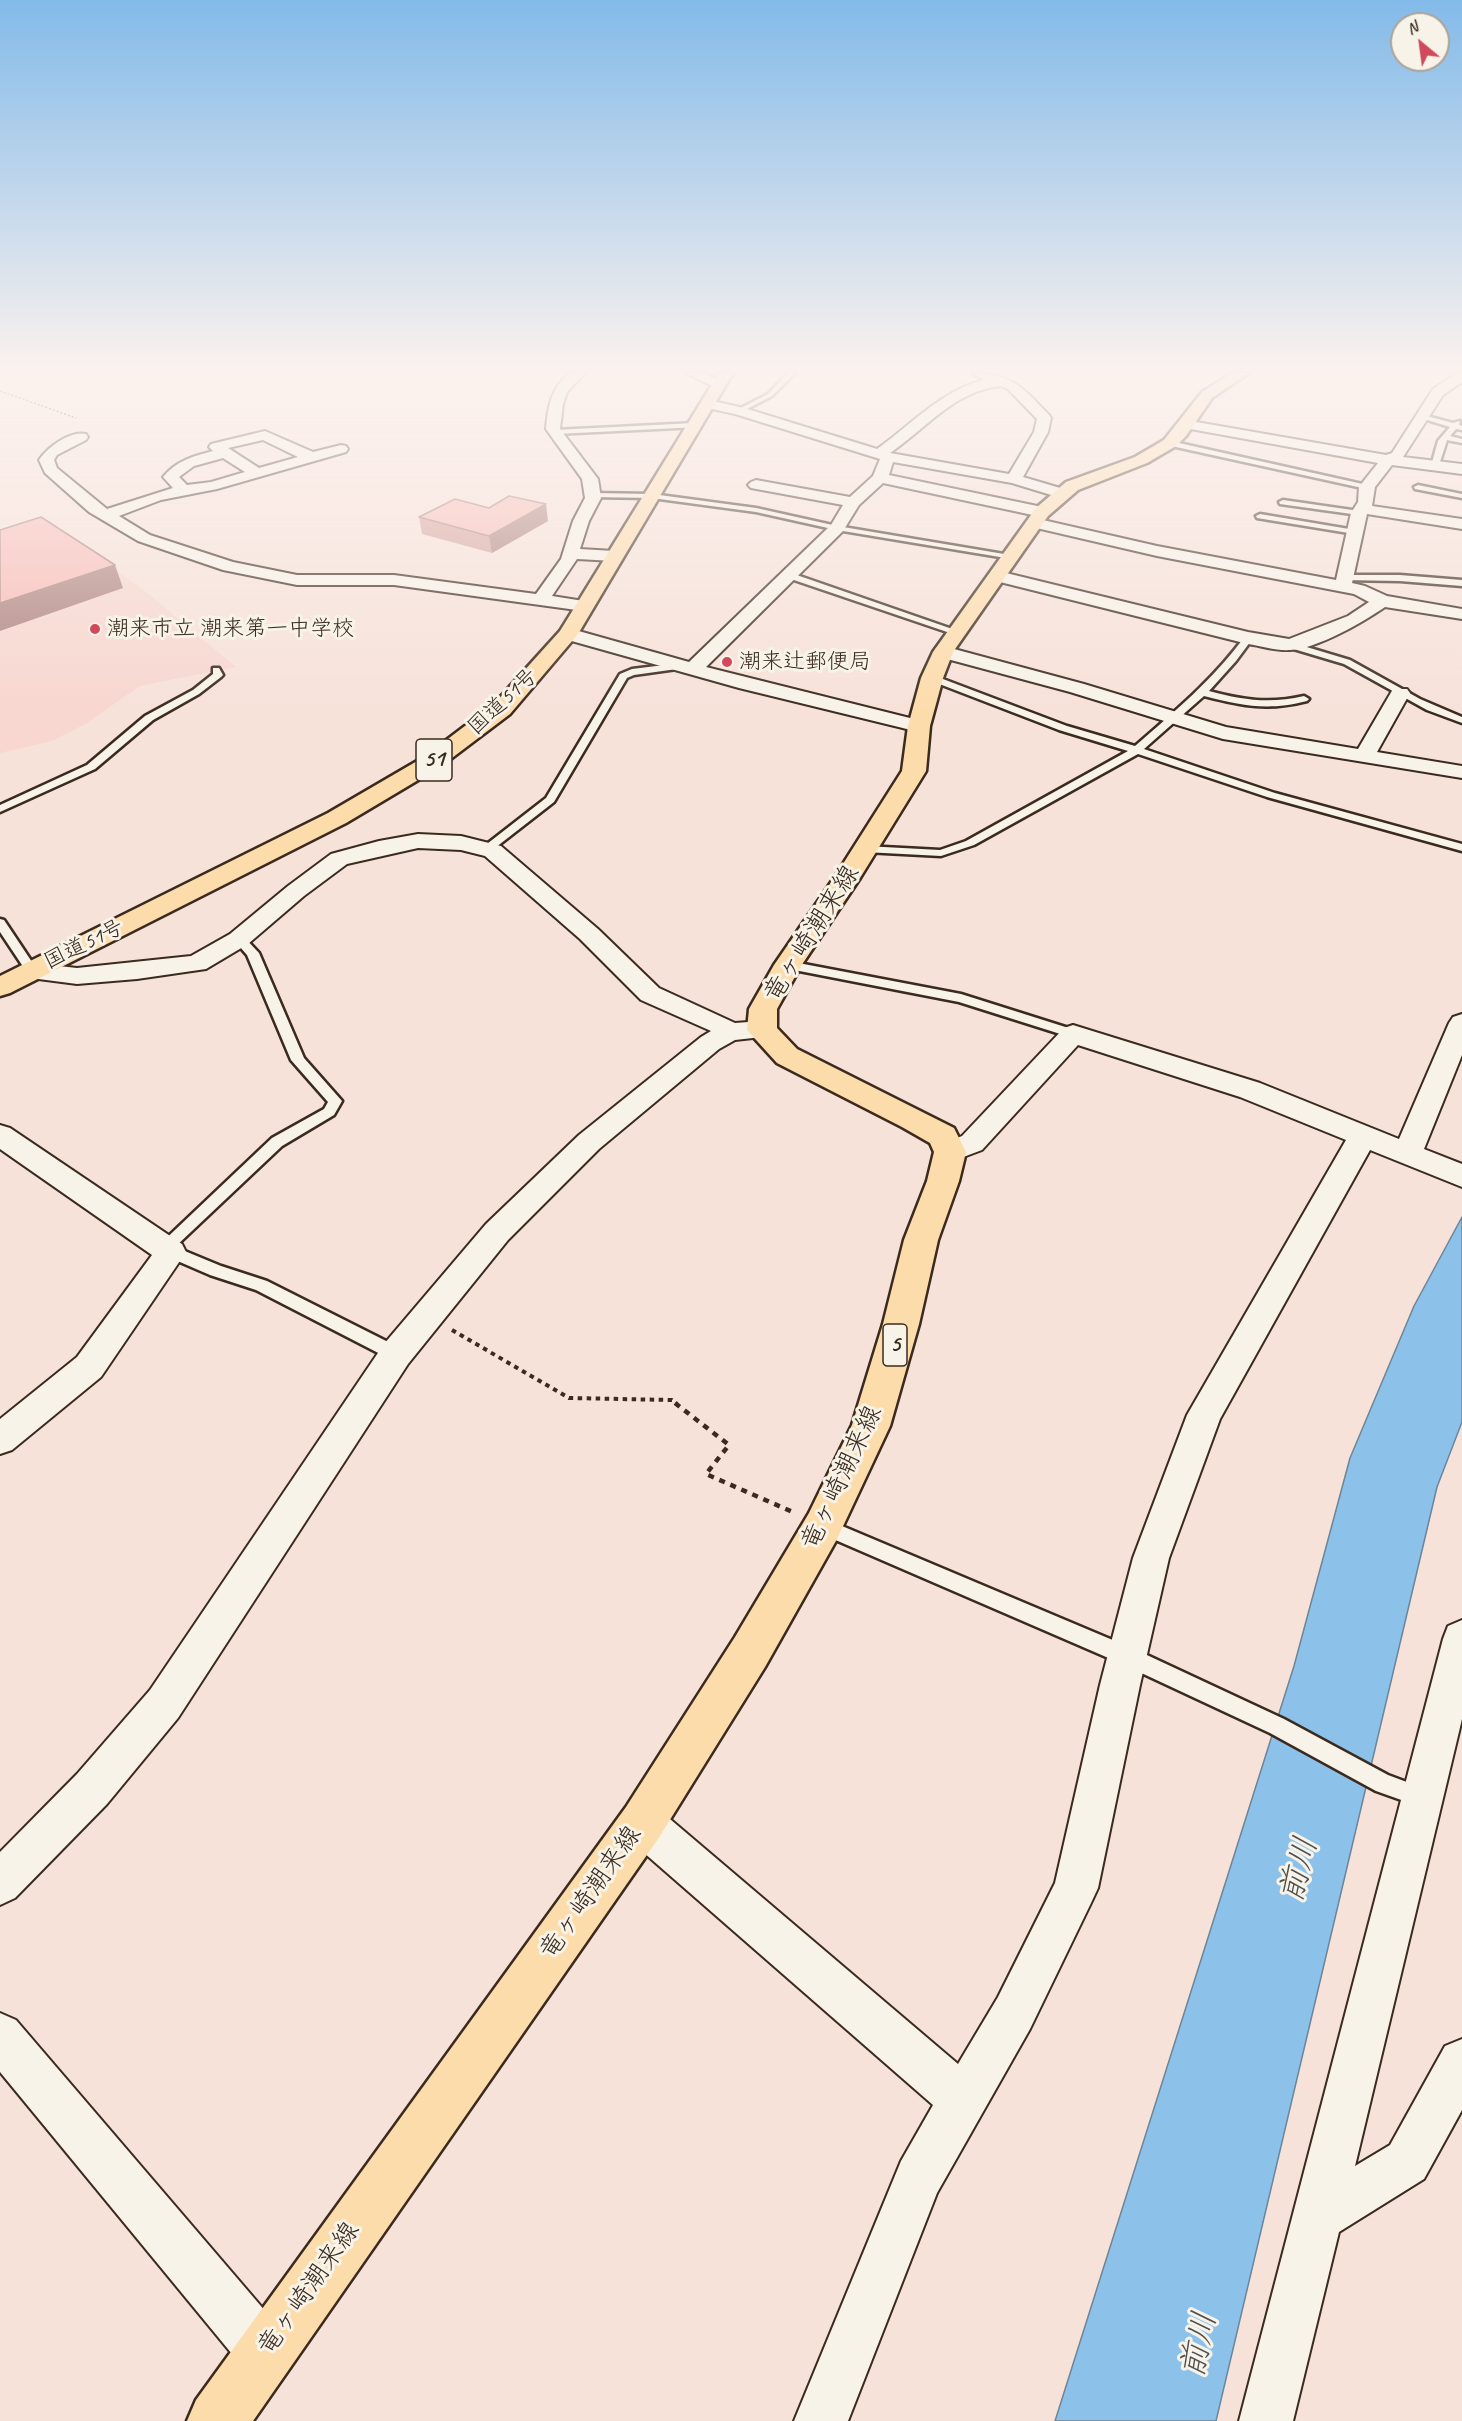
<!DOCTYPE html>
<meta charset="utf-8">
<style>
body{margin:0}
#map{position:relative;width:1462px;height:2421px;overflow:hidden;background:#f7e2da;font-family:Caveat,sans-serif}
canvas{display:block}
.north{position:absolute;left:1390px;top:12px;width:60px;height:60px;box-sizing:border-box;background:#f7f3e8;border:2px solid #aca397;border-radius:50%;rotate:331deg;font-size:16px;font-weight:700;line-height:24px;text-align:center;color:#3b2a1e}
.north::after{content:'';display:block;margin:auto;width:21px;height:27px;background:#d1495b;clip-path:polygon(50% 0,100% 100%,50% 72%,0 100%)}
</style>
<div id="map">
<canvas width="1462" height="2421"></canvas>
<div class="north">N</div>
</div>
<script>
const c = document.querySelector('canvas').getContext('2d');
c.lineJoin = 'round';
function paint(path, color) {
  c.fillStyle = color;
  c.fill(path, 'evenodd');
}
function strokePath(path, color, width, dash) {
  c.strokeStyle = color;
  c.lineWidth = width;
  c.lineCap = dash ? 'butt' : 'round';
  c.setLineDash(dash || []);
  c.stroke(path);
}
function write(font, color, halo, rows, align = 'center') {
  c.font = font + ' Caveat,"Klee One",sans-serif';
  c.lineWidth = 6;
  c.setLineDash([]);
  c.textBaseline = 'middle';
  c.strokeStyle = halo;
  c.fillStyle = color;
  for (const [text, x, y, turn = 0] of rows) {
    c.save();
    c.translate(x, y);
    c.rotate((+turn || 0) * Math.PI / 180);
    c.textAlign = isNaN(turn) ? turn : align;
    if (halo) c.strokeText(text, 0, 0);
    c.fillText(text, 0, 0);
    c.restore();
  }
}
paint(new Path2D(`
 M39,516L145,591L236,667L140,686L87,723L52,741L0,753V537L5,536Z`), '#f7d7d0');
const water = new Path2D(`
 M1462,1217V1422L1437,1487L1216,2421H1055L1294,1666L1350,1458L1414,1306Z`);
paint(water, '#8cc2ea');
strokePath(water, '#6c8598', 1.5);
const lane = new Path2D(`
 M788,373H795L772,396L741,412H737V410L768,394Z
 M1423,415L1453,423L1460,421L1459,425L1462,426V430L1456,429L1450,436L1462,439V443L1447,440L1438,468L1431,466L1438,441L1450,427L1421,418Z
 M695,423L698,427L555,434L551,432L555,430Z
 M1170,441L1367,485L1371,487L1367,489L1167,445Z
 M1418,485L1462,494V498L1415,489L1414,487Z
 M592,493L652,494L756,508L837,526L1016,556L1012,559L837,530L756,512L652,498L589,497L588,495Z
 M1283,500L1359,511L1363,513L1359,515L1280,504L1279,502Z
 M1260,514L1355,530L1359,532L1355,534L1257,518L1256,516Z
 M785,573H791L961,632L953,634L785,577Z
 M1345,575H1400L1462,580V586L1400,581L1342,580V576Z
 M1248,635L1253,638L1236,661L1209,691C1242,700 1270,704 1304,696L1309,699L1307,701C1268,711 1243,706 1204,696L1144,749L1275,793L1462,844V851L1267,797L1138,754L974,845L941,856L865,852L859,849L865,846L940,850L966,841L1128,751L1059,730L929,680V676H935L1067,726L1135,746C1174,712 1214,679 1245,636Z
 M1290,642L1350,660L1420,699L1462,717V723L1427,710L1344,664L1287,647V643Z
 M681,663L684,664V668L634,675L627,678L554,802L491,851H483V847L546,798L620,674L632,669Z
 M213,668H219L223,675L221,677L199,694L153,720L95,769L0,812V805L87,765L145,716L193,690L213,674Z
 M0,919L4,920L38,971L36,974H28L0,932Z
 M239,935L243,936L259,953L304,1058L342,1101L334,1115L282,1146L175,1247L221,1266L267,1281L402,1349L404,1354L402,1359L396,1361L390,1359L256,1290L210,1275L166,1256L156,1248L272,1138L324,1109L328,1102L291,1060L247,955L233,939Z
 M788,961L961,994L1078,1031L1080,1034L1073,1038L959,1002L784,968L782,965Z
 M823,1518L1134,1649L1284,1719L1388,1775L1428,1790L1431,1797L1428,1804L1421,1807L1376,1791L1270,1733L1120,1663L817,1532L814,1526L817,1520Z`);
const street = new Path2D(`
 M570,373H585L567,392L563,404L560,429L598,479L601,498L589,521L580,549L614,551L622,556L614,561L577,559L552,596L590,602L593,606L590,610L584,611L394,585H297L223,570L138,541L89,512L45,473L39,460C47,448 70,430 86,434L88,437L86,440L57,455L54,460L57,468L107,509L173,488L163,477C176,461 193,456 213,451L209,447L211,444L265,431L313,452L341,445L346,446L348,449L346,452L217,489L161,500L119,516L150,535L233,562L297,575H394L536,594L561,559L573,521L585,498L582,479L546,429C548,406 551,388 570,373ZM263,440L298,457L259,468L228,448ZM223,458L245,472L211,482L187,485L179,477L194,466Z
 M686,373H704L726,384L719,388L714,387Z
 M972,373C1012,373 1023,388 1049,415L1051,418L1048,432L1023,477L1067,490L1069,493L1067,496L1061,498L1012,483L893,462L889,475L1042,507L1050,512L1042,517L883,483L859,505L843,531L706,667L926,722L929,726L926,730L919,732L739,688L561,638L559,634L561,630L568,628L689,662L831,525L843,505L751,488L748,485L751,482L756,480L850,497L873,476L880,459L735,414L703,407L701,404L703,401L708,400L744,408L877,449C912,424 942,390 984,380ZM1001,386L1008,389L1037,419L1034,432L1009,474L890,453C928,427 954,391 1001,386Z
 M1457,373H1462V382L1443,395L1403,457L1462,464V474L1392,465L1375,487L1372,506L1462,519V529L1367,514L1352,583L1365,586L1387,596L1462,609V619L1385,607C1363,622 1317,649 1290,650C1277,651 1261,646 1248,644L992,580L989,576L992,572L998,571L1248,632L1289,639L1348,616L1369,602L1354,594L1157,556L1028,526L1026,523L1034,518L1157,546L1336,580L1351,513L1358,502L1359,487L1378,463L1185,428L1178,424L1185,420L1386,455L1392,453L1433,389Z
 M943,646L1084,684L1226,727L1358,749L1393,689H1407L1410,693L1377,752L1462,766V778L1223,739L1070,692L936,656L934,652L936,648Z
 M418,834L461,836L501,846L598,929L659,988L735,1023L762,1021L771,1024L775,1030L771,1036L735,1040L719,1049L599,1149L508,1240L408,1364L178,1718L107,1804L15,1898L0,1905V1852L77,1774L150,1690L384,1344L486,1224L579,1135L701,1037L711,1031L641,1000L580,939L485,856L461,850L418,848L347,864L304,896L248,944L206,969L137,979L77,984L23,977L19,971L23,965L32,963L77,968L191,956L230,934L288,886L331,854L379,841Z
 M1462,1014V1055L1424,1149L1462,1164V1187L1370,1150L1220,1419L1169,1558L1140,1685L1098,1888L1091,1903L1030,2029L937,2193L848,2421H794L901,2161L933,2105L627,1838L621,1823L627,1808L642,1802L657,1808L958,2064L998,1997L1055,1883L1100,1685L1133,1558L1187,1415L1346,1140L1240,1097L1078,1045L982,1150L950,1162L940,1159L936,1152L940,1145L962,1136L1064,1028L1073,1025L1260,1083L1399,1139L1449,1023L1453,1017Z
 M0,1125L10,1128L182,1244L186,1252L101,1377L12,1450L0,1454V1419L77,1357L152,1255L0,1149Z
 M1462,1620V1719L1355,2166L1390,2145L1445,2046L1462,2039V2110L1424,2179L1339,2232L1293,2421H1239L1443,1639L1448,1626Z
 M0,2013L16,2020L284,2333L291,2352L284,2371L265,2378L246,2371L0,2072Z`);
const primary = new Path2D(`
 M1232,373H1249L1212,398L1186,436L1176,446L1147,463L1078,490L1048,516L953,652L943,678L930,726L926,771L860,878L801,966L777,1009V1028L797,1049L954,1128L966,1152L959,1181L938,1240L919,1324L890,1426L837,1539L765,1667L658,1839L253,2421H187L196,2400L626,1807L735,1637L809,1513L852,1425L883,1324L904,1240L927,1181L934,1152L930,1143L902,1127L777,1063L747,1030L749,1009L774,965L834,878L902,771L908,726L921,678L933,652L1036,508L1066,482L1135,457L1164,440L1202,392Z`);
const highway = new Path2D(`
 M719,373H733L578,634L510,714L440,767L346,823L10,993L0,996V976L328,813L424,757L494,704L560,631Z`);
strokePath(lane, '#3b2a1e', 5);
strokePath(street, '#3b2a1e', 4);
strokePath(primary, '#3b2a1e', 5);
strokePath(highway, '#3b2a1e', 5);
strokePath(new Path2D(`
 M0,391L76,418`), '#3b2a1e', 1.5, [2, 2]);
strokePath(new Path2D(`
 M452,1330L569,1398L672,1400L677,1404`), '#3b2a1e', 4, [4.5, 4.5]);
strokePath(new Path2D(`
 M675,1403L729,1445L706,1474L795,1513`), '#3b2a1e', 4.5, [6, 6]);
paint(lane, '#f7f3e8');
paint(street, '#f7f3e8');
paint(primary, '#fddcac');
paint(highway, '#fddcac');
paint(new Path2D(`
 M489,508L548,521L492,553L422,534L419,517Z`), '#d5a29e');
paint(new Path2D(`
 M546,504L548,521L492,553L489,536Z
 M115,565L123,588L0,631V603Z`), '#ae8481');
const building = new Path2D(`
 M509,496L546,504L489,536L419,517L455,499L489,508Z
 M41,517L115,565L0,603V530Z`);
paint(building, '#f8bcb8');
strokePath(building, '#ae8481', 1.5);
const sky = c.createLinearGradient(0, 0, 0, 712);
sky.addColorStop(0, '#83bae9');
sky.addColorStop(0.52, '#fbf2ee');
sky.addColorStop(1, '#fbf2ee00');
c.fillStyle = sky;
c.fillRect(0, 0, 1462, 712);
for (const [x, y, r, color] of [
 [95,629,6,"#d1495b"],
 [727,662,6,"#d1495b"]
]) {
  const dot = new Path2D();
  dot.arc(x, y, r, 0, 2 * Math.PI);
  c.fillStyle = color;
  c.fill(dot);
  strokePath(dot, '#f7f3e8', 2);
}
write('22px', '#3b2a1e', '#f7f3e8', [
 ["潮来市立 潮来第一中学校",107,629],
 ["潮来辻郵便局",739,662]
], 'left');
write('22px', '#3b2a1e', '#f7f3e8', [
 ["国道51号",503,702,-43],
 ["国道51号",84,945,-26]
]);
for (const [x, y, w] of [
 [434,760,36],
 [895,1345,24]
]) {
  const box = new Path2D();
  box.roundRect(x - w / 2, y - 21, w, 42, 4.5);
  c.fillStyle = '#f7f3e8';
  c.fill(box);
  strokePath(box, '#3b2a1e', 1.5);
}
write('bold 24px', '#3b2a1e', null, [
 ["51",434,760],
 ["5",895,1345]
]);
write('26px', '#3b2a1e', '#f7f3e8', [
 ["竜ヶ崎潮来線",812,934,-58],
 ["竜ヶ崎潮来線",842,1478,-65],
 ["竜ヶ崎潮来線",591,1893,-55],
 ["竜ヶ崎潮来線",309,2289,-55]
]);
write('italic 33px', '#4f5051', '#f7f3e8', [
 ["前川",1300,1870,-75],
 ["前川",1200,2345,-78]
]);
</script>
